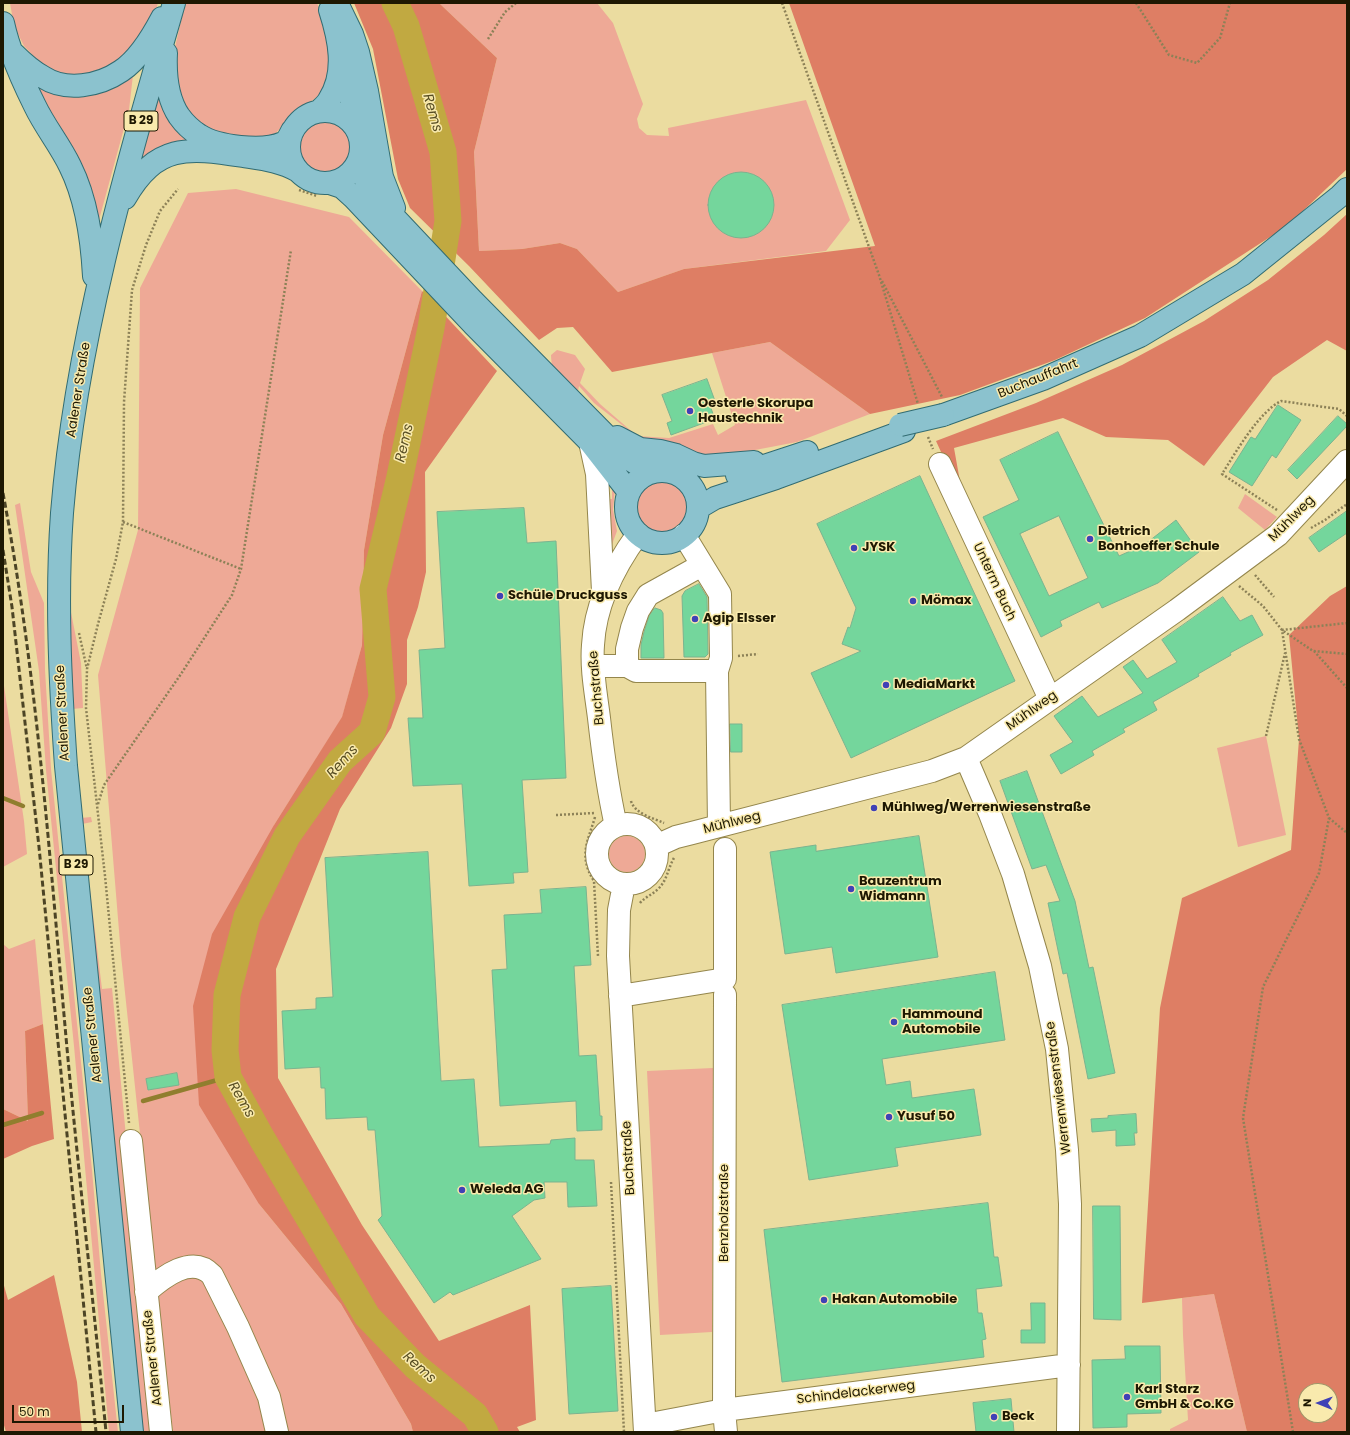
<!DOCTYPE html>
<meta charset="utf-8">
<style>
body{margin:0}
#map{position:relative;width:1350px;height:1435px;overflow:hidden;background:#ebdca0;font-family:Poppins,sans-serif}
canvas{display:block}
.frame{position:absolute;inset:0;border:4px solid #1e1802;pointer-events:none}
.north{position:absolute;left:1298px;top:1383px;width:40px;height:40px;box-sizing:border-box;background:#f9eaad;border:1px solid #a19669;border-radius:50%;rotate:271deg;font-size:11px;font-weight:700;line-height:16px;text-align:center;color:#1e1802}
.north::after{content:'';display:block;margin:auto;width:14px;height:18px;background:#4041b6;clip-path:polygon(50% 0,100% 100%,50% 72%,0 100%)}
.scale{position:absolute;left:12px;top:1405px;width:112px;height:18px;box-sizing:border-box;border:2px solid #1e1802;border-top:0;padding-left:5px;font-size:12px;line-height:14px;white-space:nowrap;color:#1e1802;-webkit-text-stroke:3px #f9eaad;paint-order:stroke}
</style>
<div id="map">
<canvas width="1350" height="1435"></canvas>
<div class="frame"></div>
<div class="north">N</div>
<div class="scale">50 m</div>
</div>
<script>
const c = document.querySelector('canvas').getContext('2d');
c.lineJoin = 'round';
function paint(path, color) {
  c.fillStyle = color;
  c.fill(path, 'evenodd');
}
function strokePath(path, color, width, dash) {
  c.strokeStyle = color;
  c.lineWidth = width;
  c.lineCap = dash ? 'butt' : 'round';
  c.setLineDash(dash || []);
  c.stroke(path);
}
function write(font, color, halo, rows, align = 'center') {
  c.font = font + ' Poppins,sans-serif';
  c.lineWidth = 3;
  c.setLineDash([]);
  c.textBaseline = 'middle';
  c.strokeStyle = halo;
  c.fillStyle = color;
  for (const [text, x, y, turn = 0] of rows) {
    c.save();
    c.translate(x, y);
    c.rotate((+turn || 0) * Math.PI / 180);
    c.textAlign = isNaN(turn) ? turn : align;
    if (halo) c.strokeText(text, 0, 0);
    c.fillText(text, 0, 0);
    c.restore();
  }
}
paint(new Path2D(`
 M10,3H158L155,13L131,55L97,75L74,76L55,71L40,63L24,46L14,26Z
 M185,3H317L327,25L331,49L326,85L320,95L294,113L276,133L259,142L208,132L190,117L180,101L173,56Z
 M439,3H597L613,23L643,104L637,119L639,128L647,135L669,136L668,128L806,100L850,220L826,251L684,269L618,292L577,249L560,243L522,249L479,251L474,152L497,58Z
 M134,66L129,110L96,231L26,73L47,84Z
 M157,86L194,141L142,164L140,144Z
 M296 147a28 28 0 1 1 56 0a28 28 0 1 1-56 0Z
 M236,189L349,217L422,291L383,435L364,550L362,645L342,718L274,825L259,1204L341,1304L411,1424L413,1432H173L155,1275L121,955L98,675L138,530L140,288L188,193Z
 M770,342L870,414L797,442L713,458L640,439L594,403L579,386L578,391C557,383 552,378 551,355L557,350L575,355L585,369L580,383L600,404L637,436L669,438L713,424L718,435L735,425L712,353Z
 M612,476L615,489L613,510L617,531L611,547L605,499H612Z
 M636 508a27 27 0 1 1 54 0a27 27 0 1 1-54 0Z
 M1245,494L1277,517L1265,530L1238,508Z
 M20,503L31,572L44,603L45,670L51,769L92,1170L101,1274L118,1432H109L74,1046L46,770L39,671L15,505Z
 M66,587L81,663L83,708L72,709L81,818L91,817L92,822L82,824L102,989L112,988L138,1264L156,1432H139L77,819Z
 M3,679L24,821L27,854L3,867Z
 M1266,736L1286,835L1238,847L1217,748Z
 M609 854a18 18 0 1 1 36 0a18 18 0 1 1-36 0Z
 M35,939L43,1024L25,1031L28,1121L3,1109V944L9,949Z
 M713,1068L712,1332L660,1335L647,1071Z
 M1214,1294L1247,1432H1170V1429L1188,1420L1183,1335L1182,1298Z`), '#eea996');
paint(new Path2D(`
 M354,3H439L497,58L474,152L479,251L522,249L560,243L577,249L618,292L684,269L875,246L789,3H1347V169L1287,226L1145,318L1055,360L960,395L870,414L770,342L612,372L573,327L557,328L539,340L469,266L410,208L398,179L373,49Z
 M1347,214V351L1327,340L1273,377L1204,466L1168,440L1106,437L1063,418L954,448L961,487L958,489L936,441L1036,403L1122,365L1204,321L1268,280L1324,235Z
 M422,291L497,371L425,472L426,572L418,607L407,640V684L391,728L340,809L276,969L278,1078L362,1225L439,1341L530,1305L536,1420L517,1427L520,1432H413L411,1424L341,1304L259,1204L199,1105L193,1006L212,934L274,825L342,717L362,645L364,550L383,435Z
 M1347,586V1432H1247L1214,1294L1142,1303L1160,1008L1182,898L1291,850L1299,739L1289,635L1330,596ZM1306,1391H1330V1415H1306Z
 M43,1024L54,1139L32,1146L3,1159V1109L28,1121L25,1031Z
 M54,1275L77,1382L82,1432H6L3,1422V1282L8,1300Z`), '#de7e64');
strokePath(new Path2D(`
 M3,798L23,806
 M143,1101L228,1077
 M3,1125L42,1113`), '#907e2e', 4.5);
strokePath(new Path2D(`
 M395,3L406,26L443,152L448,221L431,328L399,481L373,589L382,697L372,732L340,761L287,836L247,917L227,995L225,1050L228,1077L261,1137L367,1316L415,1366L475,1415L485,1432`), '#c1a941', 27);
const building = new Path2D(`
 M708 205a33 33 0 1 1 66 0a33 33 0 1 1-66 0Z
 M707,379L715,401L709,403L715,419L671,435L667,423L672,421L662,395Z
 M1278,405L1301,420L1276,458L1272,455L1252,486L1229,472L1251,437L1255,439Z
 M1338,416L1347,424V426L1297,479L1288,470Z
 M1058,432L1119,556L1144,545L1176,520L1199,552L1158,583L1102,608L1099,602L1060,621L1062,626L1041,637L983,517L1019,500L1000,460ZM1059,516L1088,578L1049,596L1020,534Z
 M920,476L1015,681L851,758L811,673L861,651L842,644L848,627L850,628L856,608L817,524Z
 M524,508L527,543L556,541L566,778L522,780L528,872L513,873L514,883L469,886L462,784L413,786L408,718H423L419,650L445,648L437,512Z
 M1347,511V533L1319,552L1309,538Z
 M699,584L707,597L708,654L705,657H684L682,596L685,591Z
 M1223,597L1240,621L1252,615L1263,635L1230,653L1231,655L1198,674L1199,676L1153,702L1157,710L1123,729L1125,732L1092,751L1094,755L1061,774L1050,755L1073,742L1054,716L1082,696L1098,717L1143,693L1123,667L1133,660L1147,679L1177,662L1162,640Z
 M655,608L661,610L663,613L664,658H641V645L644,632L649,616Z
 M730,724H742V752H731Z
 M1027,771L1075,901L1089,968L1093,967L1115,1073L1088,1079L1067,973L1063,974L1048,903L1060,901L1046,865L1032,869L1000,781Z
 M919,836L938,957L836,973L832,947L785,954L770,852L816,845V851Z
 M428,852L441,1081L474,1079L479,1147L550,1144L551,1140L575,1138V1160H594L597,1206L568,1207L567,1182H544L545,1198L534,1200L512,1216L541,1259L453,1295L450,1292L434,1303L378,1220L382,1216L375,1130H368L367,1117L326,1119L325,1088H321L320,1067L285,1069L282,1011L316,1009V998L333,997L325,858Z
 M586,887L591,965L574,966L579,1056L596,1055L600,1116H602V1130L577,1131L576,1101L500,1106L492,970L507,969L504,915L542,913L540,890Z
 M995,972L1005,1040L882,1059L886,1085L910,1081L912,1098L974,1089L981,1135L895,1148L898,1166L809,1180L782,1005Z
 M177,1073L179,1085L148,1090L146,1079Z
 M1136,1114L1137,1133H1134L1135,1145L1116,1146V1130L1092,1132L1091,1119L1108,1118V1116Z
 M988,1203L994,1257H998L1002,1286L976,1289L978,1313H982L986,1339L982,1340L984,1357L782,1382L764,1230Z
 M1093,1206H1120L1121,1320L1094,1319Z
 M611,1286L618,1411L569,1414L562,1289Z
 M1031,1303H1045V1343H1021V1330H1031Z
 M1125,1346H1160L1161,1413L1127,1414V1427L1093,1428L1092,1360L1125,1359Z
 M1011,1399L1014,1432H976L973,1403Z`);
paint(building, '#74d69c');
strokePath(building, '#7bb38f', 1);
const minor = new Path2D(`
 M590,442L597,474L603,591
 M940,464L1050,699
 M684,535L720,594L721,658L717,671L719,826
 M593,666H627L636,671H717
 M627,666V649L632,628L638,611L648,595L702,565
 M966,758L990,814L1013,874L1040,966L1057,1049L1067,1150L1070,1204L1068,1432
 M597 854a30 30 0 1 1 60 0a30 30 0 1 1-60 0Z
 M616,826C608,790 603,754 599,718C596,694 591,669 593,645C595,605 614,567 638,534
 M656,846L676,837L692,833L932,771L966,758L1177,610L1278,535L1347,461
 M624,884L619,910L618,956L645,1432
 M725,995L724,1410L726,1432
 M620,996L725,979V849
 M131,1141L161,1432
 M146,1292C163,1277 192,1254 212,1275L238,1327L269,1397L277,1432
 M645,1425L724,1410L1069,1365`);
const major = new Path2D(`
 M337,3L352,34L358,52L367,91L382,177L394,208
 M3,23C9,51 22,80 35,106C45,127 60,145 70,166C87,200 92,239 94,276
 M166,53C165,74 167,98 179,116C184,123 191,130 199,135C217,147 263,152 283,143C287,141 290,135 292,131
 M14,54C23,63 32,71 43,77C66,92 99,86 121,71C139,59 152,37 162,18
 M350,61L351,96L355,127
 M289 147a36 36 0 1 1 72 0a36 36 0 1 1-72 0Z
 M319,111C322,108 327,104 329,100C347,72 339,38 330,10
 M359,159L362,172L368,185L377,199L473,301L629,459L639,465L654,472
 M330,183L342,187L353,197L473,324L590,442L629,492
 M125,198C156,144 187,147 243,156C262,159 281,161 298,171
 M943,415L1043,379L1140,336L1243,274L1340,196L1347,189
 M617,437L640,449L660,451L676,455L693,463L704,466L754,462
 M626 507a36 36 0 1 1 72 0a36 36 0 1 1-72 0Z
 M737,475L807,452
 M698,508L715,498L776,478L904,431
 M132,1432L66,766C60,681 56,597 62,513C76,339 126,169 174,3`);
strokePath(minor, '#94864c', 24);
strokePath(major, '#326c72', 24);
strokePath(new Path2D(`
 M782,3L879,275L918,404
 M1136,3L1169,55L1197,63L1220,38L1230,3
 M488,39L505,12L516,3
 M299,190L317,196
 M882,281L942,397
 M928,437L933,449
 M1277,510L1222,474C1236,452 1258,413 1281,401L1339,409L1347,416
 M123,522L241,569
 M1311,528L1325,520L1347,504
 M1255,575L1274,597
 M1239,586L1263,606L1282,630L1313,651L1347,654
 M79,633L87,669
 M1314,651L1347,688
 M738,656L758,654
 M1266,736L1285,653
 M631,801C635,814 653,818 664,823
 M98,804L104,785L181,674L232,595L241,569L291,250
 M556,815L595,813
 M595,817C588,841 578,856 594,881L598,956
 M1329,818L1347,833
 M640,903C645,897 652,895 658,889C667,881 668,868 674,858
 M129,1123L105,876L86,708L87,669L98,624L116,559L123,522L124,402L132,290L146,245L160,211L178,189
 M611,1182L624,1432
 M1293,1432L1243,1118L1263,987L1319,873L1329,818L1299,739L1282,630L1347,623`), '#8c8157', 2.5, [2, 2]);
strokePath(minor, '#fff', 22);
strokePath(major, '#8bc2ce', 22);
strokePath(new Path2D(`
 M3,493C36,669 49,848 65,1026C77,1161 93,1297 106,1432
 M3,550L12,607L39,847L96,1432`), '#4c4425', 3, [6, 3]);
const majorBridge = new Path2D(`
 M900,425L943,415`);
strokePath(majorBridge, '#326c72', 24, []);
strokePath(majorBridge, '#8bc2ce', 22);
for (const [x, y, r, color] of [
 [690,411,4,"#4041b6"],
 [1090,539,4,"#4041b6"],
 [854,548,4,"#4041b6"],
 [500,596,4,"#4041b6"],
 [913,601,4,"#4041b6"],
 [695,619,4,"#4041b6"],
 [886,685,4,"#4041b6"],
 [874,808,4,"#4041b6"],
 [851,889,4,"#4041b6"],
 [894,1022,4,"#4041b6"],
 [889,1117,4,"#4041b6"],
 [462,1190,4,"#4041b6"],
 [824,1300,4,"#4041b6"],
 [1127,1397,4,"#4041b6"],
 [994,1417,4,"#4041b6"]
]) {
  const dot = new Path2D();
  dot.arc(x, y, r, 0, 2 * Math.PI);
  c.fillStyle = color;
  c.fill(dot);
  strokePath(dot, '#f9eaad', 1.5);
}
for (const [x, y, w] of [
 [141,121,34],
 [76,865,34]
]) {
  const box = new Path2D();
  box.roundRect(x - w / 2, y - 10, w, 20, 3);
  c.fillStyle = '#f9eaad';
  c.fill(box);
  strokePath(box, '#1e1802', 1);
}
write('bold 12px', '#1e1802', null, [
 ["B 29",141,121],
 ["B 29",76,865]
]);
write('13px', '#1e1802', '#f9eaad', [
 ["Buchauffahrt",1038,379,-22],
 ["Aalener Straße",79,390,-81],
 ["Mühlweg",1292,519,-45],
 ["Unterm Buch",994,582,65],
 ["Buchstraße",597,688,-95],
 ["Mühlweg",1032,711,-35],
 ["Aalener Straße",63,713,-93],
 ["Mühlweg",732,823,-14],
 ["Aalener Straße",93,1035,-96],
 ["Werrenwiesenstraße",1059,1088,-97],
 ["Buchstraße",629,1158,-93],
 ["Benzholzstraße",725,1213,-90],
 ["Aalener Straße",153,1358,-96],
 ["Schindelackerweg",856,1393,-7]
]);
write('bold 13px', '#1e1802', '#f9eaad', [
 ["Oesterle Skorupa",698,404],
 ["Haustechnik",698,419],
 ["Dietrich",1098,532],
 ["Bonhoeffer Schule",1098,547],
 ["JYSK",862,548],
 ["Schüle Druckguss",508,596],
 ["Mömax",921,601],
 ["Agip Elsser",703,619],
 ["MediaMarkt",894,685],
 ["Mühlweg/Werrenwiesenstraße",882,808],
 ["Bauzentrum",859,882],
 ["Widmann",859,897],
 ["Hammound",902,1015],
 ["Automobile",902,1030],
 ["Yusuf 50",897,1117],
 ["Weleda AG",470,1190],
 ["Hakan Automobile",832,1300],
 ["Karl Starz",1135,1390],
 ["GmbH & Co.KG",1135,1405],
 ["Beck",1002,1417]
], 'left');
write('italic 14px', '#574d23', '#f9eaad', [
 ["Rems",432,113,74],
 ["Rems",405,443,-77],
 ["Rems",343,762,-48],
 ["Rems",241,1100,60],
 ["Rems",419,1368,42]
]);
</script>
